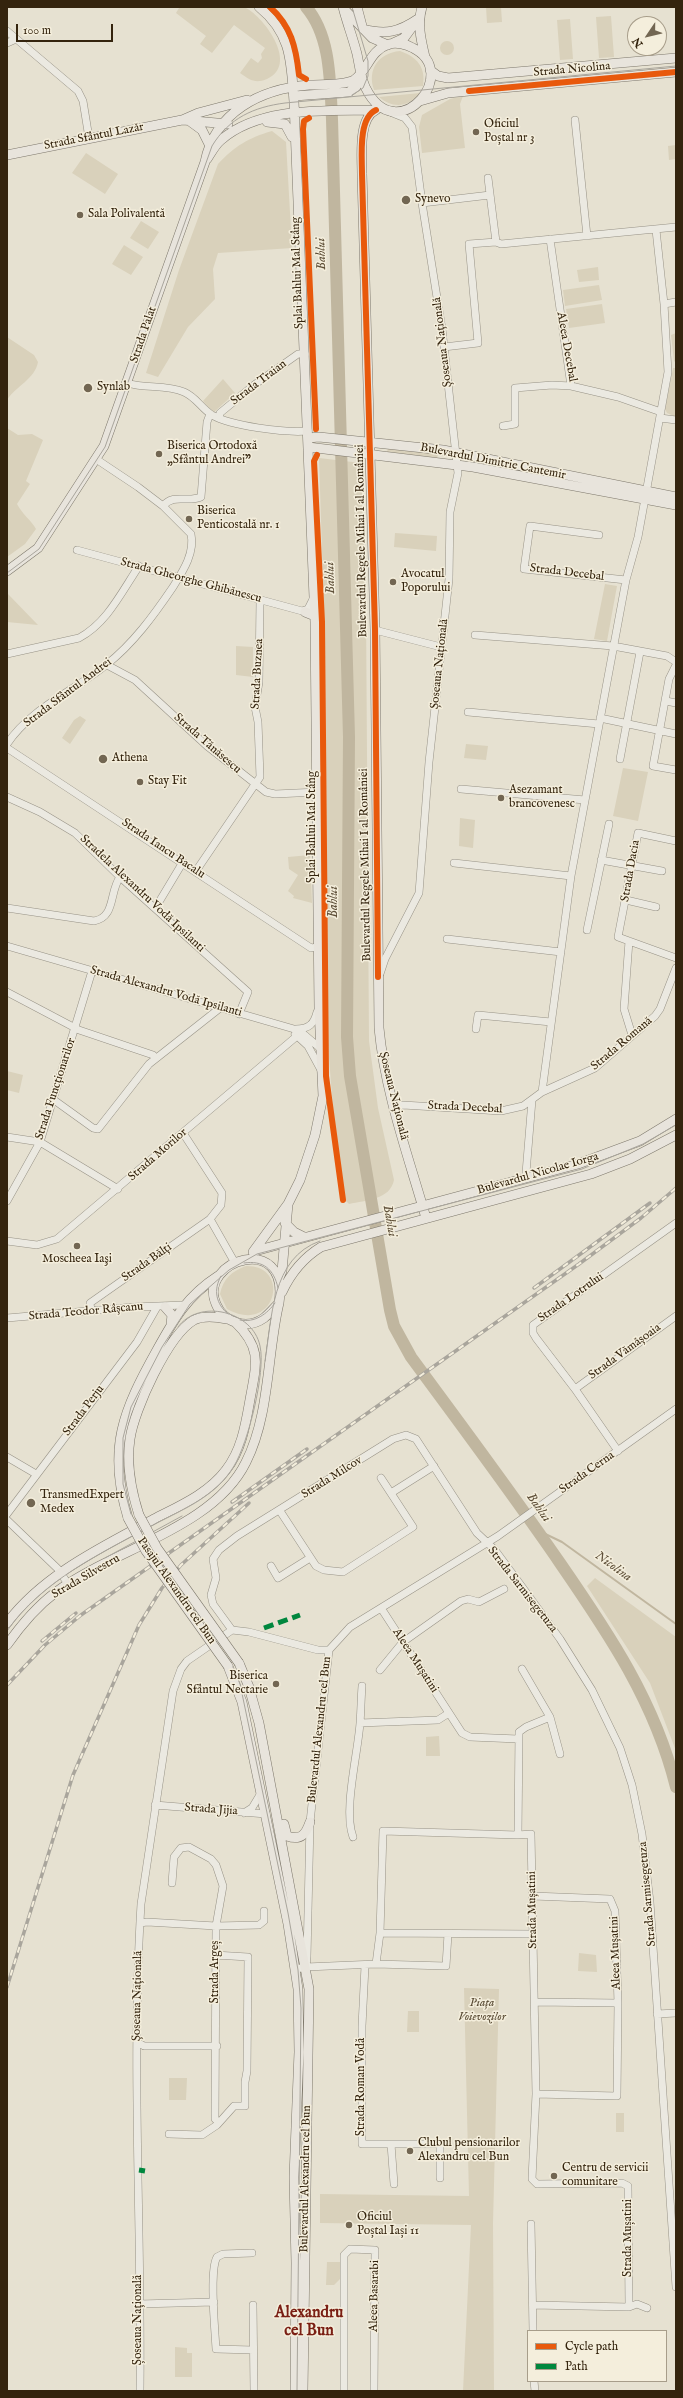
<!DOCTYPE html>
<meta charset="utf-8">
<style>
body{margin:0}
#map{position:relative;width:683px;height:2398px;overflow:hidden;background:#e6e1d1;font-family:"IM FELL English",serif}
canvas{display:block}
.frame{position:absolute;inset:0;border:8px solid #34240e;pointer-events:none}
.legend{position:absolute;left:527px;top:2330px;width:140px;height:52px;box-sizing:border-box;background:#f4eedc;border:1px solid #a79d8a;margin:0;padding:5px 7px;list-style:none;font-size:12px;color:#34240e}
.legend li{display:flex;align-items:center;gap:8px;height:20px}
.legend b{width:20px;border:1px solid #a79d8a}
.north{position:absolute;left:627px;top:16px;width:40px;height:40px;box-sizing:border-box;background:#f4eedc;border:1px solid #a79d8a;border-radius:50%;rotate:235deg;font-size:11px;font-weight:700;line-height:16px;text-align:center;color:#34240e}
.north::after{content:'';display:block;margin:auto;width:14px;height:18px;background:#726652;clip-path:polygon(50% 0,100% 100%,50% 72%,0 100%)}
.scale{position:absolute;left:16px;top:24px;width:97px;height:18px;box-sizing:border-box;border:2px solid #34240e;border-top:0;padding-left:5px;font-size:12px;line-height:14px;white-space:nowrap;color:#34240e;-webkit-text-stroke:3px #f4eedc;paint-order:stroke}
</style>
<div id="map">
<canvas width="683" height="2398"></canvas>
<div class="frame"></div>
<ul class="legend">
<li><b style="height:5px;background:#e8590c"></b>Cycle path</li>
<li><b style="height:5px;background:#00873e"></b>Path</li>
</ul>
<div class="north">N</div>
<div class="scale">100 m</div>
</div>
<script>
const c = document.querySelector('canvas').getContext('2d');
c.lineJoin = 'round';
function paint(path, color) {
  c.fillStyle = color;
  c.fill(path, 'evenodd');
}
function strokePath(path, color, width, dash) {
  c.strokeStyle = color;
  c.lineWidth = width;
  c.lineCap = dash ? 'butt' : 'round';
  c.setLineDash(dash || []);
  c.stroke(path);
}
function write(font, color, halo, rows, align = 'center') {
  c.font = font + ' "IM FELL English",serif';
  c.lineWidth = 3;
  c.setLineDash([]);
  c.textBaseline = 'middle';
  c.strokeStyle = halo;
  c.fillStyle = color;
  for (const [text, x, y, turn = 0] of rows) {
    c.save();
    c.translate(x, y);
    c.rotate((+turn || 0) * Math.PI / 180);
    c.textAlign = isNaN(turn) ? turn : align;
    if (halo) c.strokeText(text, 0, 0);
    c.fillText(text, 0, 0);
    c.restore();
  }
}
paint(new Path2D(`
 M178,7C190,7 239,4 246,8C265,18 299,65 267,79C255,84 250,80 240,73L251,58L258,63L262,58L261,54L265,48L234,25L212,53L200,44L206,36L176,13L179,8Z
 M486,7H501L502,22L487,23Z
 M611,16L614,57L599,58L596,17Z
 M570,19L573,59L560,60L557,20Z
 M440 48a7 7 0 1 1 14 0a7 7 0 1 1-14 0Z
 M400,51C417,57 426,67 423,86L374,90C367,70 378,53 400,51Z
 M420,93C409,107 393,109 379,97Z
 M463,96L460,104L465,148L422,153L419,127L422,115L450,99Z
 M272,131L286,142L292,248L218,253L213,269L215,299L188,327L158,377L146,373L179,270L218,164C235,146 248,138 272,131Z
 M676,145V159L669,160L668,146Z
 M86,153L118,174L105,194L72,173Z
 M141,221L159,232L148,249L130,238Z
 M124,245L143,257L131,275L112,264Z
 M598,267L599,280L579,282L577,270Z
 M599,285L602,300L565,306L563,290Z
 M602,304L605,323L569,328L566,309Z
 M676,333V363L674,361L671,335Z
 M7,337L34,355L38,362C35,379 16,386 7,400Z
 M673,368H676V417L667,413L665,409Z
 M223,379L235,393L213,413L203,401Z
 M7,428L18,435L32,434L43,440L26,481L30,484L17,504C22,514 31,520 36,529L25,544L7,557Z
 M388,448L438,454L437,458L387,452Z
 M319,458L361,463L366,611L369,1041L378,1108L394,1180C390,1200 366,1200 349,1204L345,1200L333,1109L328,1045L325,644Z
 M395,533L437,536L436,551L394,547Z
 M605,584L617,586L607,641L594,639Z
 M7,593L38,625L7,622Z
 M236,646L253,647V677L236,675Z
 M80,716L86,720L70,744L62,738L74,720Z
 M466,744L488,746L486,760L464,758Z
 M623,768L648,772L638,821L613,816Z
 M460,818L475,820L473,848L459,846Z
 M310,855L312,903L293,898L294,896L288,891L298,875L289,869L288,857Z
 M7,1071L23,1075L19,1093L7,1090Z
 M246,1266C292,1265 276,1336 227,1309L220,1294C223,1279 232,1271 246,1266Z
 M595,1578L676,1637V1751L650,1683L587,1586Z
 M439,1736L440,1756H426V1737Z
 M579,1953L596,1955L597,1972L578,1971Z
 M464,1988L499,1989L493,2223L494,2391H463L471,2225L320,2223V2194L469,2196Z
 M408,2011H419V2032H407Z
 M169,2078H187L186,2100H169Z
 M616,2113H624V2132H616Z
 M327,2262H340V2279L334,2285H326Z
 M175,2347L187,2348V2353H192V2377H175Z`), '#d9d1bb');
strokePath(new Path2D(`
 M537,1530L562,1542L676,1624`), '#c0b69f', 2);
strokePath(new Path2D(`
 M306,7C331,36 330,82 332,119L349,737L347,1037L350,1076L390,1310L394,1326L411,1357C461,1425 512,1493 560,1563C609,1634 655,1702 676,1787`), '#c0b69f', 12);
const minor = new Path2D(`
 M7,31L78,91L83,101L89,138
 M7,43L16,39
 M575,120L587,236
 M488,178L496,242
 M422,203L490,195
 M550,239L571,386L618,397L661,412
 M496,242L501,244L676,227
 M664,304L676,302
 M444,347L478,343L469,244L496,242
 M127,383C146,389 165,384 184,392C196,397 201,408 212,415C231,426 285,433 308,431
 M219,418L220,413L254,385L298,354H305
 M660,418L676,420
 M503,426L515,424V388L552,385L571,386
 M163,506C174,493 187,503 201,497L207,422L210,414
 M599,535L530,526L524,569L626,580
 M77,550L302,611L308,609L313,599
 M375,630L441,647
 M475,635L613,646L667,656L676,662
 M7,654L79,638C107,623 121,593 139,566
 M107,665L135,680L207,746L266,792L275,794L318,792
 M676,665L669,679L653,766L676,770
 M666,701L676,703
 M468,712L599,724
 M600,718L676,734
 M7,744C31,708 74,691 106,665C133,644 154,615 173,587C183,571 195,553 191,534L163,506L138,487L96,459
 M7,748L311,948L318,947
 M620,759L640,652
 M461,789L585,800
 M7,797L40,812L75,833L120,877L248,992L239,1014
 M676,841L638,833L618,937L676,958
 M601,860L662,871
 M454,863L571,876
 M196,871L260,777L258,722L255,707L259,682L260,600
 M626,900L656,907
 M156,907L183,862
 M7,908L94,921C116,917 109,892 120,877
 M587,930L609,824
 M447,939L561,952
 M629,941L624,1009L632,1035
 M7,946L294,1029L301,1032L320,1048
 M380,974L385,959L419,893L429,762L449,579L450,512L458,473L442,329L422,203L412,127L405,118L390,112
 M7,992L79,1030L153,1055L155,1058
 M296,1029C309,1029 314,1024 317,1012
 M476,1029L478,1015L551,1022
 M295,1034L308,1046L321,1070
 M542,1092L571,876L626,580L638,537L668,372L664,304L656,230
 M54,1100L93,1128L98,1129L149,1064L220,1008
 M394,1107L403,1105L501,1111L523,1106L542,1092L595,1068L655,1016L660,1009L676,968
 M183,1133L222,1193L221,1205L210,1219L235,1263
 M7,1137L40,1142L118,1189
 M527,1178L526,1173L532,1100
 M7,1201L40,1142L92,971
 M7,1241L37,1245L57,1239L297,1036
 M91,1311L90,1303L210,1219
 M7,1318L134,1307L183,1305
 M575,1389L676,1316
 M618,1451L575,1389L536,1338L533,1333V1325L676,1223
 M7,1457L36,1474
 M391,1493L434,1466
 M280,1511L316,1566L324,1570L343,1572L413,1527L381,1478
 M7,1514L137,1342L157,1307
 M7,1520L58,1569L68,1584
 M271,1566L278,1578L310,1558
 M381,1608L462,1733L470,1737L518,1739
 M232,1630L213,1604L211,1595L216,1578L213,1559L219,1550L237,1536L393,1439L406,1435L416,1439L477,1533L495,1550L523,1588L560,1639L592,1690L620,1748L632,1785L642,1834L650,1902L676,2287
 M522,1669L550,1717L560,1754
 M380,1670L403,1642L461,1601L468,1599L479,1602L504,1589
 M550,1717L526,1727L519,1732L518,1835L531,1834L536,2094L532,2179L537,2184L622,2183L628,2186L629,2307
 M360,1723L438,1720L449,1713
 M155,1805L266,1814
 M244,1813L252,1808L261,1793
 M353,1837C343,1811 358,1753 360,1723C361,1711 361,1699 362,1686
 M172,1883L174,1857L181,1848L189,1847L211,1859L216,1865L223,1886L216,1926L215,2119L219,2122
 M533,1896L610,1899L615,1911L618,2003L617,2096L536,2094
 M140,1923L147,1922L216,1926L259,1925L264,1921V1911
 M380,1933L532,1934
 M376,1964L380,1933L383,1831L518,1835
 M365,1966L362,2026V2144H440V2178
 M306,1967L376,1964L446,1966L448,1934
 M296,1969L306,1967L307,1957L310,1822L329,1650L350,1627L498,1536L676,1409
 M535,2002L618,2003
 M657,2014L676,2013
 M137,2042L144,2046H217
 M169,2134L202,2135L217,2125L234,2106H245V2082L247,2071L248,1957L215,1955
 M391,2144L394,2184
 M531,2224L533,2331
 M252,2253L223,2254L217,2257C209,2270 215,2330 216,2349L253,2350
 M139,2304L214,2302
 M253,2305L254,2391
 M533,2305L629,2307L637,2304L647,2308
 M534,2381L535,2391
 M140,2391C142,2229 131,2066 141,1904L173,1691L181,1669L187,1661L232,1630L249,1632L318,1650H329
 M344,2391V2255L350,2249L375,2250L374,2391`);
const major = new Path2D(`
 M357,7L362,26
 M422,7C417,24 421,40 425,57
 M346,11L372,38L388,45
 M363,29C386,35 399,32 418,19
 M393,43L404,38L415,23
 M430,70L438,76L448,78L676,58
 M294,96L349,92L356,87L361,75
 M420,101L448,93L469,91L676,72
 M376,110C358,118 362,156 362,174L375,630L379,1028C385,1093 408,1155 426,1218
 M183,120L228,124
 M191,122L202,130L209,144
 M267,122L285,124L292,137
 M7,155L182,120L198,113L247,100
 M207,159C211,153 215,145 221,140C260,106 326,111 374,110
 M308,438L319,437L443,450L676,497
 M308,447L473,467L676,505
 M7,571L38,548L104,446L205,162C215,112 260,89 309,85C322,84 341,86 354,80C369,69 369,51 389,44C396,42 406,44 413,48C461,72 401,145 369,94C361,82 360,68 357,54C353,38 347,23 343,7
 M305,612L315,616
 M285,1223L294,1232L304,1237
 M255,1251L578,1164L640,1141L676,1119
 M253,1252L288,1204L300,1180L315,1135L323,1096L319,1008L315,622L294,102C291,62 292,34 259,7
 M279,1278L282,1271L288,1204
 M282,1292C291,1273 303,1258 321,1247L591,1174L630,1159L676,1135
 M165,1307L172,1315L171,1324
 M139,1515C131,1490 126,1465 130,1439C134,1410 168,1335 194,1320C204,1315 217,1317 227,1319
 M128,1518C107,1448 123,1411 157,1350C174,1319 187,1296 218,1276
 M7,1623C43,1575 102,1547 154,1519C179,1506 208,1494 226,1470C243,1448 246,1421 251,1394C257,1362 261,1347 235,1322
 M7,1645C21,1625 36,1607 56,1592C112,1550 214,1528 246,1462C270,1415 267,1353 279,1303C290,1231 197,1260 216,1304C224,1323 247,1330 264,1318C270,1313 274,1308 279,1303
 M239,1663L249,1687L259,1723L309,1989L303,2391
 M228,1666L242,1702L288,1924L298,1989L299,2052L294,2177L296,2263L295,2391
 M284,1824L287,1836C301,1841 306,1834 310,1822`);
strokePath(minor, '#979286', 8);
strokePath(major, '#7e786c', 10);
strokePath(minor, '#ebe9e1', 7);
strokePath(major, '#e8e4dc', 9);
strokePath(new Path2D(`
 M352,95L363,88L368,76V61L352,7
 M7,573L39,549L105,447L212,146C229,118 254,107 285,103L676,66
 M244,1263C263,1260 274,1269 278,1288
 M221,1276C213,1290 216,1304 228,1314
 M240,1320C255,1323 267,1314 275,1303
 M265,1361C272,1319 271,1258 320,1241
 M105,1558L182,1516
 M7,1631C42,1580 102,1553 155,1524C186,1508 216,1496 234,1466C248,1443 266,1372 260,1346C253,1311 199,1298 178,1327
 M297,2391L301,2008L298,1970L288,1913L240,1684L232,1665L143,1539L132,1518L123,1484V1438L131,1407L162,1347L190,1304L229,1270L257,1254L582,1169L643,1144L676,1125`), '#a9a59c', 1);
const rail = new Path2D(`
 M534,1288L650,1203
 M232,1502L307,1449
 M42,1641L76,1613
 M7,1685L45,1645L81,1615L579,1264L641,1218L676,1188
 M7,1987L73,1775L139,1625L162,1588L181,1565L249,1503`);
strokePath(rail, '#a9a59c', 3.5);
strokePath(rail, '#f4eedc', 2, [6]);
const majorBridge = new Path2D(`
 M139,1515L157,1548L239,1663
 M128,1518L146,1551L228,1666`);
strokePath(majorBridge, '#7e786c', 10, []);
strokePath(majorBridge, '#e8e4dc', 9);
strokePath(new Path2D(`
 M264,1628L300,1615
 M139,2170L145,2171`), '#00873e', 5, [10, 5]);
strokePath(new Path2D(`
 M270,7C291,26 296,47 299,75L306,79
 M469,91L676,72
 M376,110C358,118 362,156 362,174L375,630L378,977
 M309,118L304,121L303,129L316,429
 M317,455L314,461L322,622L326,1076L343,1200`), '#e8590c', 6);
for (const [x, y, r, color] of [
 [476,132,4,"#726652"],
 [406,200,5,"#726652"],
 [80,215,4,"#726652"],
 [88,388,5,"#726652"],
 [159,454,4,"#726652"],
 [189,519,4,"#726652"],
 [393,582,4,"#726652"],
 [103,759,5,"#726652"],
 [140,782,4,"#726652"],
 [501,798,4,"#726652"],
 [77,1246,4,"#726652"],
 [31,1503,5,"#726652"],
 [276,1684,4,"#726652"],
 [410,2151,4,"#726652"],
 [554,2176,4,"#726652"],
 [349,2225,4,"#726652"]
]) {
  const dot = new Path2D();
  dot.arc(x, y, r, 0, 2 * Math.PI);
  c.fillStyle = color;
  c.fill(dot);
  strokePath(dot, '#f4eedc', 1.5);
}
write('12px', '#34240e', '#f4eedc', [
 ["Strada Nicolina",572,70,-5],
 ["Strada Sfântul Lazăr",94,137,-11],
 ["Splai Bahlui Mal Stâng",298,273,-92],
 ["Strada Palat",144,335,-71],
 ["Șoseaua Națională",443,342,-97],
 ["Aleea Decebal",566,347,80],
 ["Strada Traian",259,383,-37],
 ["Bulevardul Dimitrie Cantemir",493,462,11],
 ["Bulevardul Regele Mihai I al României",362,541,-91],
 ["Strada Decebal",567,573,7],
 ["Strada Gheorghe Ghibănescu",191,581,15],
 ["Șoseaua Națională",440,664,-84],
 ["Strada Buznea",258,674,-87],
 ["Strada Sfântul Andrei",68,693,-37],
 ["Strada Tănăsescu",207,744,41],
 ["Splai Bahlui Mal Stâng",313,827,-90],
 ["Strada Iancu Bacalu",163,849,34],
 ["Bulevardul Regele Mihai I al României",366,865,-91],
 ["Strada Dacia",631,871,-80],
 ["Stradela Alexandru Vodă Ipsilanti",142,894,43],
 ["Strada Alexandru Vodă Ipsilanti",166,992,16],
 ["Strada Romană",622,1044,-40],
 ["Strada Funcționarilor",56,1089,-72],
 ["Șoseaua Națională",393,1096,76],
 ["Strada Decebal",465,1108,3],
 ["Strada Morilor",158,1155,-41],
 ["Bulevardul Nicolae Iorga",538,1174,-16],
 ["Strada Bălți",147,1263,-35],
 ["Strada Lotrului",571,1298,-35],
 ["Strada Teodor Râșcanu",86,1312,-5],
 ["Strada Vămășoaia",625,1352,-36],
 ["Strada Perju",84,1411,-53],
 ["Strada Cerna",587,1473,-35],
 ["Strada Milcov",332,1478,-32],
 ["Strada Silvestru",86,1577,-30],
 ["Strada Sarmisegetuza",522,1590,52],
 ["Pasajul Alexandru cel Bun",176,1591,55],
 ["Aleea Mușatini",415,1661,57],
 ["Bulevardul Alexandru cel Bun",320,1730,-84],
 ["Strada Jijia",211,1810,4],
 ["Strada Sarmisegetuza",648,1894,-95],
 ["Strada Mușatini",533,1910,-91],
 ["Aleea Mușatini",616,1953,-92],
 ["Strada Argeș",216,1972,-90],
 ["Șoseaua Națională",138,1996,-89],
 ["Strada Roman Vodă",362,2087,-90],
 ["Bulevardul Alexandru cel Bun",306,2179,-89],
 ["Strada Mușatini",629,2238,-90],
 ["Aleea Basarabi",375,2296,-89],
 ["Șoseaua Națională",139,2320,-90]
]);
write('12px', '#34240e', '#f4eedc', [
 ["Oficiul",484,125],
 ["Poștal nr 3",484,139],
 ["Synevo",415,200],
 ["Sala Polivalentă",88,215],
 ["Synlab",97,388],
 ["Biserica Ortodoxă",167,447],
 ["„Sfântul Andrei”",167,461],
 ["Biserica",197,512],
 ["Penticostală nr. 1",197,526],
 ["Avocatul",401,575],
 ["Poporului",401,589],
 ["Athena",112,759],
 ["Stay Fit",148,782],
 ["Asezamant",509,791],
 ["brancovenesc",509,805],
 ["Moscheea Iaşi",77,1260,"center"],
 ["TransmedExpert",40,1496],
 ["Medex",40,1510],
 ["Biserica",268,1677,"right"],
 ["Sfântul Nectarie",268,1691,"right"],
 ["Clubul pensionarilor",418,2144],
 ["Alexandru cel Bun",418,2158],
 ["Centru de servicii",562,2169],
 ["comunitare",562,2183],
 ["Oficiul",357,2218],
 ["Poștal Iași 11",357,2232]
], 'left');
write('italic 12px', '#5a4c35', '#f4eedc', [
 ["Piața",482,2004],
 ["Voievozilor",482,2018]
]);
write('italic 13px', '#5f5039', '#f4eedc', [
 ["Bahlui",322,254,-92],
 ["Bahlui",331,578,-92],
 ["Bahlui",334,902,-90],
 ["Bahlui",389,1221,80],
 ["Bahlui",538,1508,54],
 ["Nicolina",613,1567,36]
]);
write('bold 16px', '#7a1f14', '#f4eedc', [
 ["Alexandru",309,2314],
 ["cel Bun",309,2332]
]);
</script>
